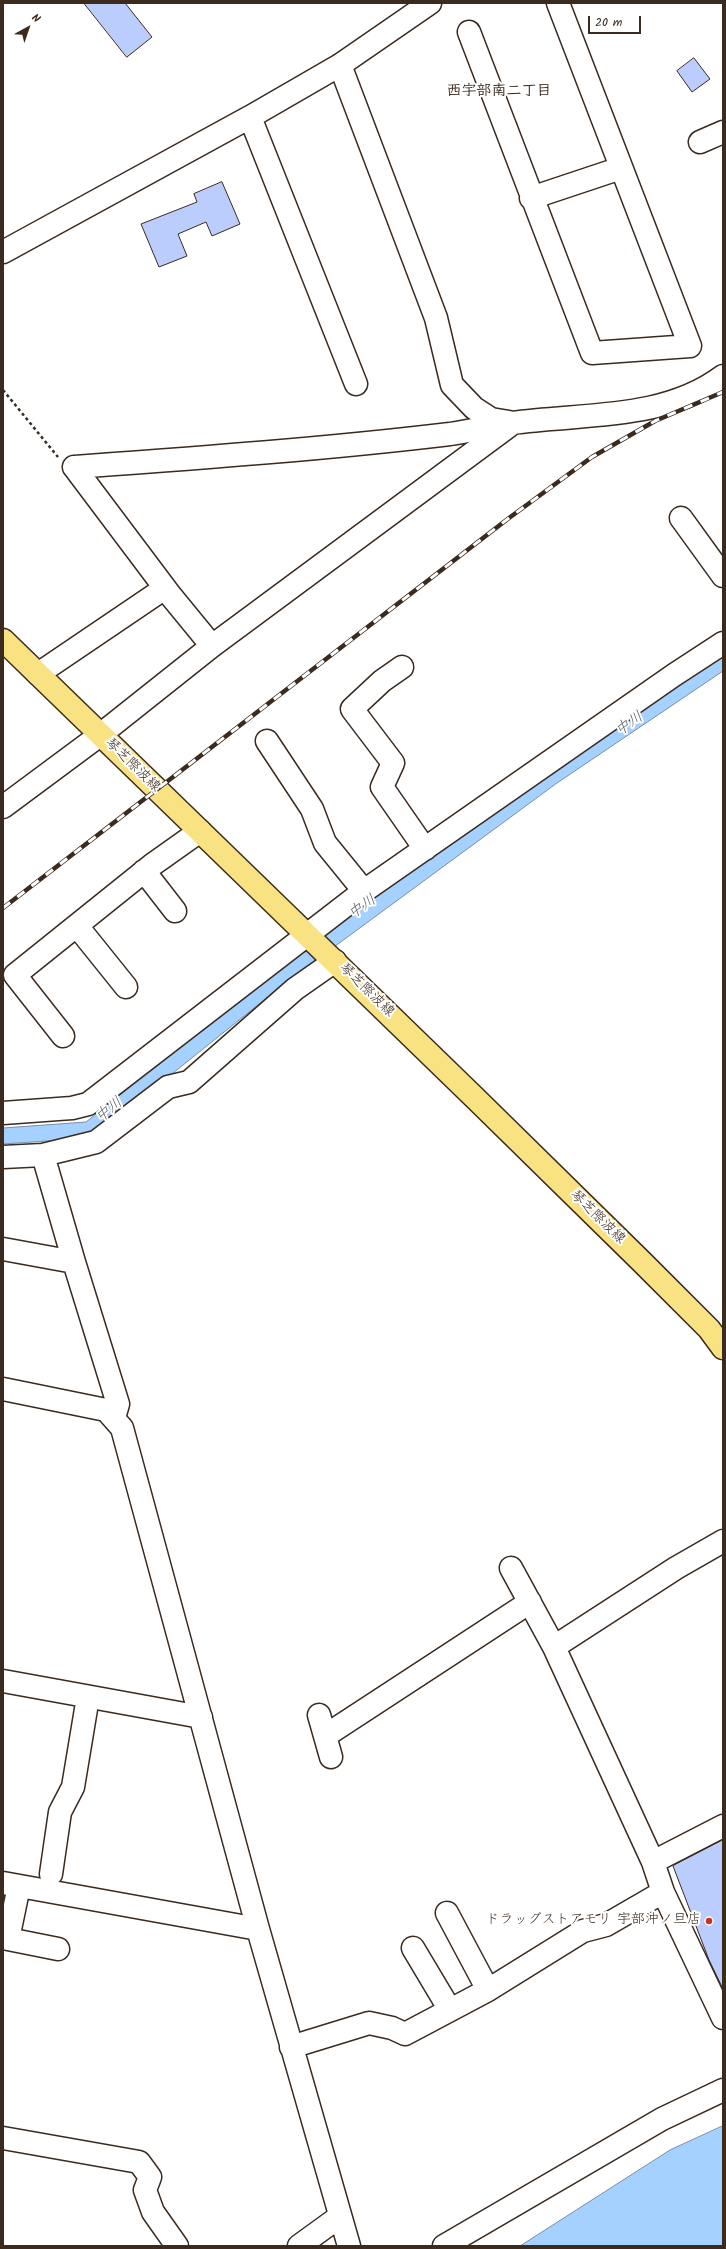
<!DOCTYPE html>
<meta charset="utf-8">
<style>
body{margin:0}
#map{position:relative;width:726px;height:2249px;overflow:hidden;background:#fff;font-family:Kalam,sans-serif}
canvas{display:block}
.frame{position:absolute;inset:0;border:4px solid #3b2a1e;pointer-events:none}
.north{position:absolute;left:8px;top:8px;width:40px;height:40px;-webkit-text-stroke:3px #fff;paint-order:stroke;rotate:40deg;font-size:11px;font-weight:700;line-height:16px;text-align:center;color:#3b2a1e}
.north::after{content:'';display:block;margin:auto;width:14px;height:18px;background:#3b2a1e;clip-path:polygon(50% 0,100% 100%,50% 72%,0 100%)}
.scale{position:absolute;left:588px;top:16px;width:53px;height:18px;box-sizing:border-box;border:2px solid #3b2a1e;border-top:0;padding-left:5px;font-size:12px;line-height:14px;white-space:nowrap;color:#3b2a1e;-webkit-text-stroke:3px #fff;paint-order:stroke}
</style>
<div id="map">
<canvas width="726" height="2249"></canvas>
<div class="frame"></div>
<div class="north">N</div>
<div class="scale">20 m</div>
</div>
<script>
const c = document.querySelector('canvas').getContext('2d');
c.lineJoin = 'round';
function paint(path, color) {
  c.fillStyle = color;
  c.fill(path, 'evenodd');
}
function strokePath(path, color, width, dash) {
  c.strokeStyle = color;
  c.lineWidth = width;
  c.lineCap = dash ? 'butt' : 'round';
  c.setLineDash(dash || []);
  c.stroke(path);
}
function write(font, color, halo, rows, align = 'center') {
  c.font = font + ' Kalam,"Klee One",sans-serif';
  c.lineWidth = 4;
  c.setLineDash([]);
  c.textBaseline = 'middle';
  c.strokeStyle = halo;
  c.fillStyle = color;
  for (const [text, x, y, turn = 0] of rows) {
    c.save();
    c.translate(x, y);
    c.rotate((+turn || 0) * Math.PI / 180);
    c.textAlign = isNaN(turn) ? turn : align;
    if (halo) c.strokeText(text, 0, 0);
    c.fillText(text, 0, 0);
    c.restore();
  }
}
const water = new Path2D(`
 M723,655V671L557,783L289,980L92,1138L3,1144V1128L86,1122L336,924L643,705Z
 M723,2126V2246H520L670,2150Z`);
paint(water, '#a4d1ff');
strokePath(water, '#7a8ea5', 1);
const building = new Path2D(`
 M84,3H125L152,37L127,57Z
 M694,58L710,79L692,92L677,71Z
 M222,182L240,224L212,236L206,222L178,234L187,256L159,267L141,224L197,202L194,194Z
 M723,1840V1989L709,1960L673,1866Z`);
paint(building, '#bbcdfd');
strokePath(building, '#3b2a1e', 1);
const minor = new Path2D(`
 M469,32L592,353L690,346L558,3
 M340,65L436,318L452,385L474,408L491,419L509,422
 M250,117L356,384
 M700,142L723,132
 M531,198L621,168
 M3,252L250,117L340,65L430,3
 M74,467C199,458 325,449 450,434C471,431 491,426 512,423C582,413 663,421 723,376
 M74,467L171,596L212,646
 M681,518L723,576
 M402,667L382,681L352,709L393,763L382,787L425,849
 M38,674L165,588
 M267,741L312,809L325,843L364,891
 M3,807L100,735L212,646L509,426
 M144,871L175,911
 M77,926L126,987
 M63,1036L15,975L152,865L200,831
 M3,1113L72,1108L88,1104L364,891L674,675L723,643
 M43,1155L74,1262L118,1404L114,1418
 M3,1157L43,1155L96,1142L168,1087L189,1082L295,989L335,961
 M3,1249L74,1262
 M3,1389L106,1410L122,1428L258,1929L349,2246
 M511,1568L554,1647L653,1862L663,1892L723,2018
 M554,1647L676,1568L723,1541
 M3,1681L201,1717
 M319,1715L331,1757
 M325,1736L530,1602
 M653,1862L723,1826
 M51,1874L60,1812L73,1787L88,1697
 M3,1883L258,1929
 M447,1913L488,1990
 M3,1938L58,1949
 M8,1939L19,1886
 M413,1948L450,2010
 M291,2047L369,2023L392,2028L405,2034L488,1990L583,1931L606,1925L663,1892
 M3,2138L139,2162L150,2177L145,2190L153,2212L177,2246
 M299,2246L339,2217
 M444,2246L662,2119L723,2090`);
const major = new Path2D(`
 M3,640L475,1098L642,1262L709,1329L723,1348`);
strokePath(minor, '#3b2a1e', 25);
strokePath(major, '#3b2a1e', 25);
strokePath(new Path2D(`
 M3,390L58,457`), '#3b2a1e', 2.5, [3, 3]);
strokePath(minor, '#fff', 22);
strokePath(major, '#f8e281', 22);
const rail = new Path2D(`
 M3,908L509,518L592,457L655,421L723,392`);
strokePath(rail, '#3b2a1e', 4.5);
strokePath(rail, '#fff', 3, [9]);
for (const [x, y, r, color] of [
 [709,1921,4,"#c8321e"]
]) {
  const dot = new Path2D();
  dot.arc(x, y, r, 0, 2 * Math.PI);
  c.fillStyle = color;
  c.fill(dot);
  strokePath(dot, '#fff', 1.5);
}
write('14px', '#3b2a1e', '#fff', [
 ["琴芝際波線",132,766,44],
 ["琴芝際波線",366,991,44],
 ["琴芝際波線",597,1218,44]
]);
write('14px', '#3b2a1e', '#fff', [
 ["ドラッグストアモリ 宇部沖ノ旦店",701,1921]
], 'right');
write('bold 15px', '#3b2a1e', '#fff', [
 ["西宇部南二丁目",499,92]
]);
write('italic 15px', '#5a5c62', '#fff', [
 ["中川",630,725,-35],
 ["中川",363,908,-35],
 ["中川",110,1111,-39]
]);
</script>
